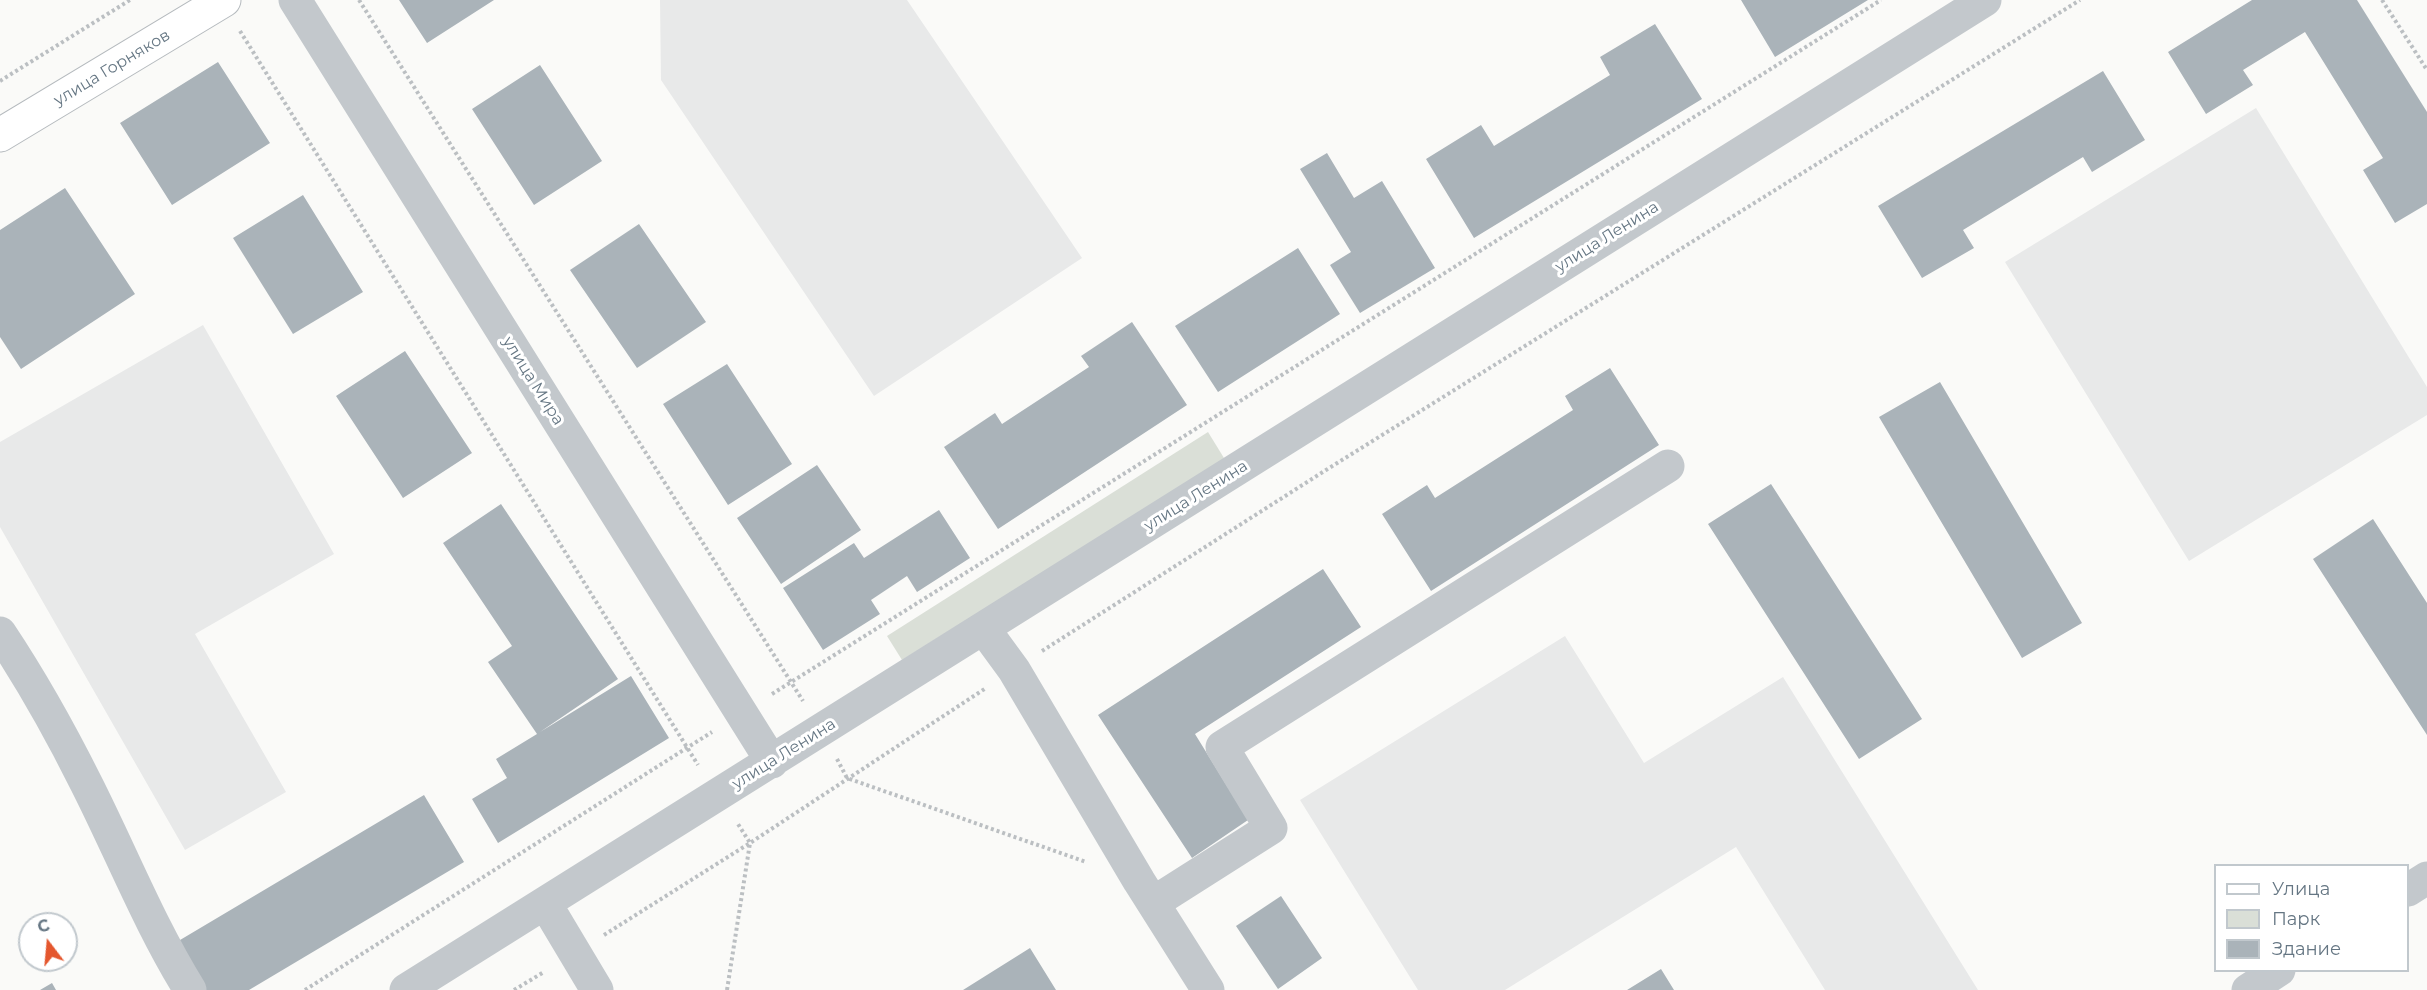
<!DOCTYPE html>
<meta charset="utf-8">
<style>
body{margin:0}
#map{position:relative;width:2427px;height:990px;overflow:hidden;background:#fafaf8;font-family:Montserrat,sans-serif}
canvas{display:block}
.legend{position:absolute;left:2214px;top:864px;width:195px;height:108px;box-sizing:border-box;background:#fff;border:2px solid #c1c8cd;margin:0;padding:8px 10px;list-style:none;font-size:18px;color:#657683}
.legend li{display:flex;align-items:center;gap:12px;height:30px}
.legend b{width:30px;border:2px solid #c1c8cd}
.north{position:absolute;left:18px;top:912px;width:60px;height:60px;box-sizing:border-box;background:#fff;border:2px solid #c1c8cd;border-radius:50%;rotate:344deg;font-size:16px;font-weight:700;line-height:24px;text-align:center;color:#657683}
.north::after{content:'';display:block;margin:auto;width:21px;height:27px;background:#e4572e;clip-path:polygon(50% 0,100% 100%,50% 72%,0 100%)}
</style>
<div id="map">
<canvas width="2427" height="990"></canvas>
<ul class="legend">
<li><b style="height:8px;background:#fff"></b>Улица</li>
<li><b style="height:16px;background:#dadfd7"></b>Парк</li>
<li><b style="height:16px;background:#aab3b9"></b>Здание</li>
</ul>
<div class="north">С</div>
</div>
<script>
const c = document.querySelector('canvas').getContext('2d');
c.lineJoin = 'round';
function paint(path, color) {
  c.fillStyle = color;
  c.fill(path, 'evenodd');
}
function strokePath(path, color, width, dash) {
  c.strokeStyle = color;
  c.lineWidth = width;
  c.lineCap = dash ? 'butt' : 'round';
  c.setLineDash(dash || []);
  c.stroke(path);
}
function write(font, color, halo, rows, align = 'center') {
  c.font = font + ' Montserrat,sans-serif';
  c.lineWidth = 6;
  c.setLineDash([]);
  c.textBaseline = 'middle';
  c.strokeStyle = halo;
  c.fillStyle = color;
  for (const [text, x, y, turn = 0] of rows) {
    c.save();
    c.translate(x, y);
    c.rotate((+turn || 0) * Math.PI / 180);
    c.textAlign = isNaN(turn) ? turn : align;
    if (halo) c.strokeText(text, 0, 0);
    c.fillText(text, 0, 0);
    c.restore();
  }
}
paint(new Path2D(`
 M660,0H907L1082,258L874,396L661,80Z
 M2256,108L2427,387V415L2189,561L2005,262Z
 M203,325L334,554L195,634L286,792L185,850L0,527V442Z
 M1565,636L1644,763L1783,677L1978,990H1825L1736,847L1505,990H1418L1300,800Z`), '#e8e9e9');
paint(new Path2D(`
 M1208,432L1224,458L1214,466L902,660L887,636Z`), '#dadfd7');
paint(new Path2D(`
 M399,0H494L427,43Z
 M1741,0H1868L1775,57Z
 M2252,0H2357L2427,112V204L2395,223L2363,170L2383,158L2305,32L2243,70L2253,85L2206,114L2168,52Z
 M1655,24L1702,99L1474,238L1426,159L1481,125L1494,146L1610,75L1600,57Z
 M218,62L270,143L172,205L120,123Z
 M540,65L602,161L534,205L472,109Z
 M2103,71L2145,140L2092,172L2083,157L1963,230L1974,248L1922,278L1878,206Z
 M1327,153L1354,198L1382,181L1435,268L1360,313L1330,265L1351,252L1300,169Z
 M65,188L135,294L21,369L0,337V230Z
 M303,195L363,292L293,334L233,238Z
 M639,224L706,322L637,368L570,270Z
 M1298,248L1340,314L1218,392L1175,326Z
 M1132,322L1187,405L998,529L944,447L995,413L1002,424L1089,367L1081,356Z
 M405,351L472,453L403,498L336,396Z
 M727,364L792,464L728,505L663,404Z
 M1610,368L1659,445L1431,591L1382,514L1427,485L1435,498L1573,410L1565,396Z
 M1940,382L2082,623L2022,658L1879,417Z
 M817,465L861,530L781,584L737,518Z
 M1771,484L1922,719L1859,759L1708,524Z
 M501,504L618,679L540,732L631,676L669,738L498,843L472,799L507,778L496,759L537,734L488,662L512,646L443,543Z
 M939,510L970,558L917,592L907,576L871,600L880,614L823,650L783,588L854,543L864,558Z
 M2373,519L2427,603V735L2313,559Z
 M1323,569L1361,627L1195,734L1248,820L1192,858L1098,715Z
 M424,795L464,862L249,990H203L175,943Z
 M1281,896L1322,958L1278,989L1236,926Z
 M1030,948L1056,990H963Z
 M1661,969L1674,990H1627Z
 M52,983L56,990H40Z`), '#aab3b9');
const major = new Path2D(`
 M0,135L224,0`);
strokePath(major, '#b5babe', 35);
strokePath(new Path2D(`
 M359,0L803,701
 M2382,0L2427,70
 M240,31L698,765
 M0,81L130,0
 M1042,651L1326,470L2080,0
 M772,694L1881,0
 M837,759L847,778L1086,862
 M604,935L750,843L986,688
 M305,990L712,732
 M514,990L544,972
 M727,990L750,843L738,824`), '#bbbfc2', 4, [3, 3]);
strokePath(new Path2D(`
 M295,0L772,762
 M984,629L1014,670L1139,881L1208,990
 M0,633C32,681 60,731 86,783C121,852 149,924 190,990
 M2408,890L2427,878
 M545,903L597,990
 M1153,903L1271,828L1222,747L1668,466
 M406,990L1985,0
 M2248,990L2279,970`), '#c3c8cc', 33);
strokePath(major, '#fff', 33);
write('16px', '#657683', '#fff', [
 ["улица Горняков",112,68,-31],
 ["улица Ленина",1607,237,-32],
 ["улица Мира",533,381,58],
 ["улица Ленина",1196,496,-32],
 ["улица Ленина",784,754,-32]
]);
</script>
